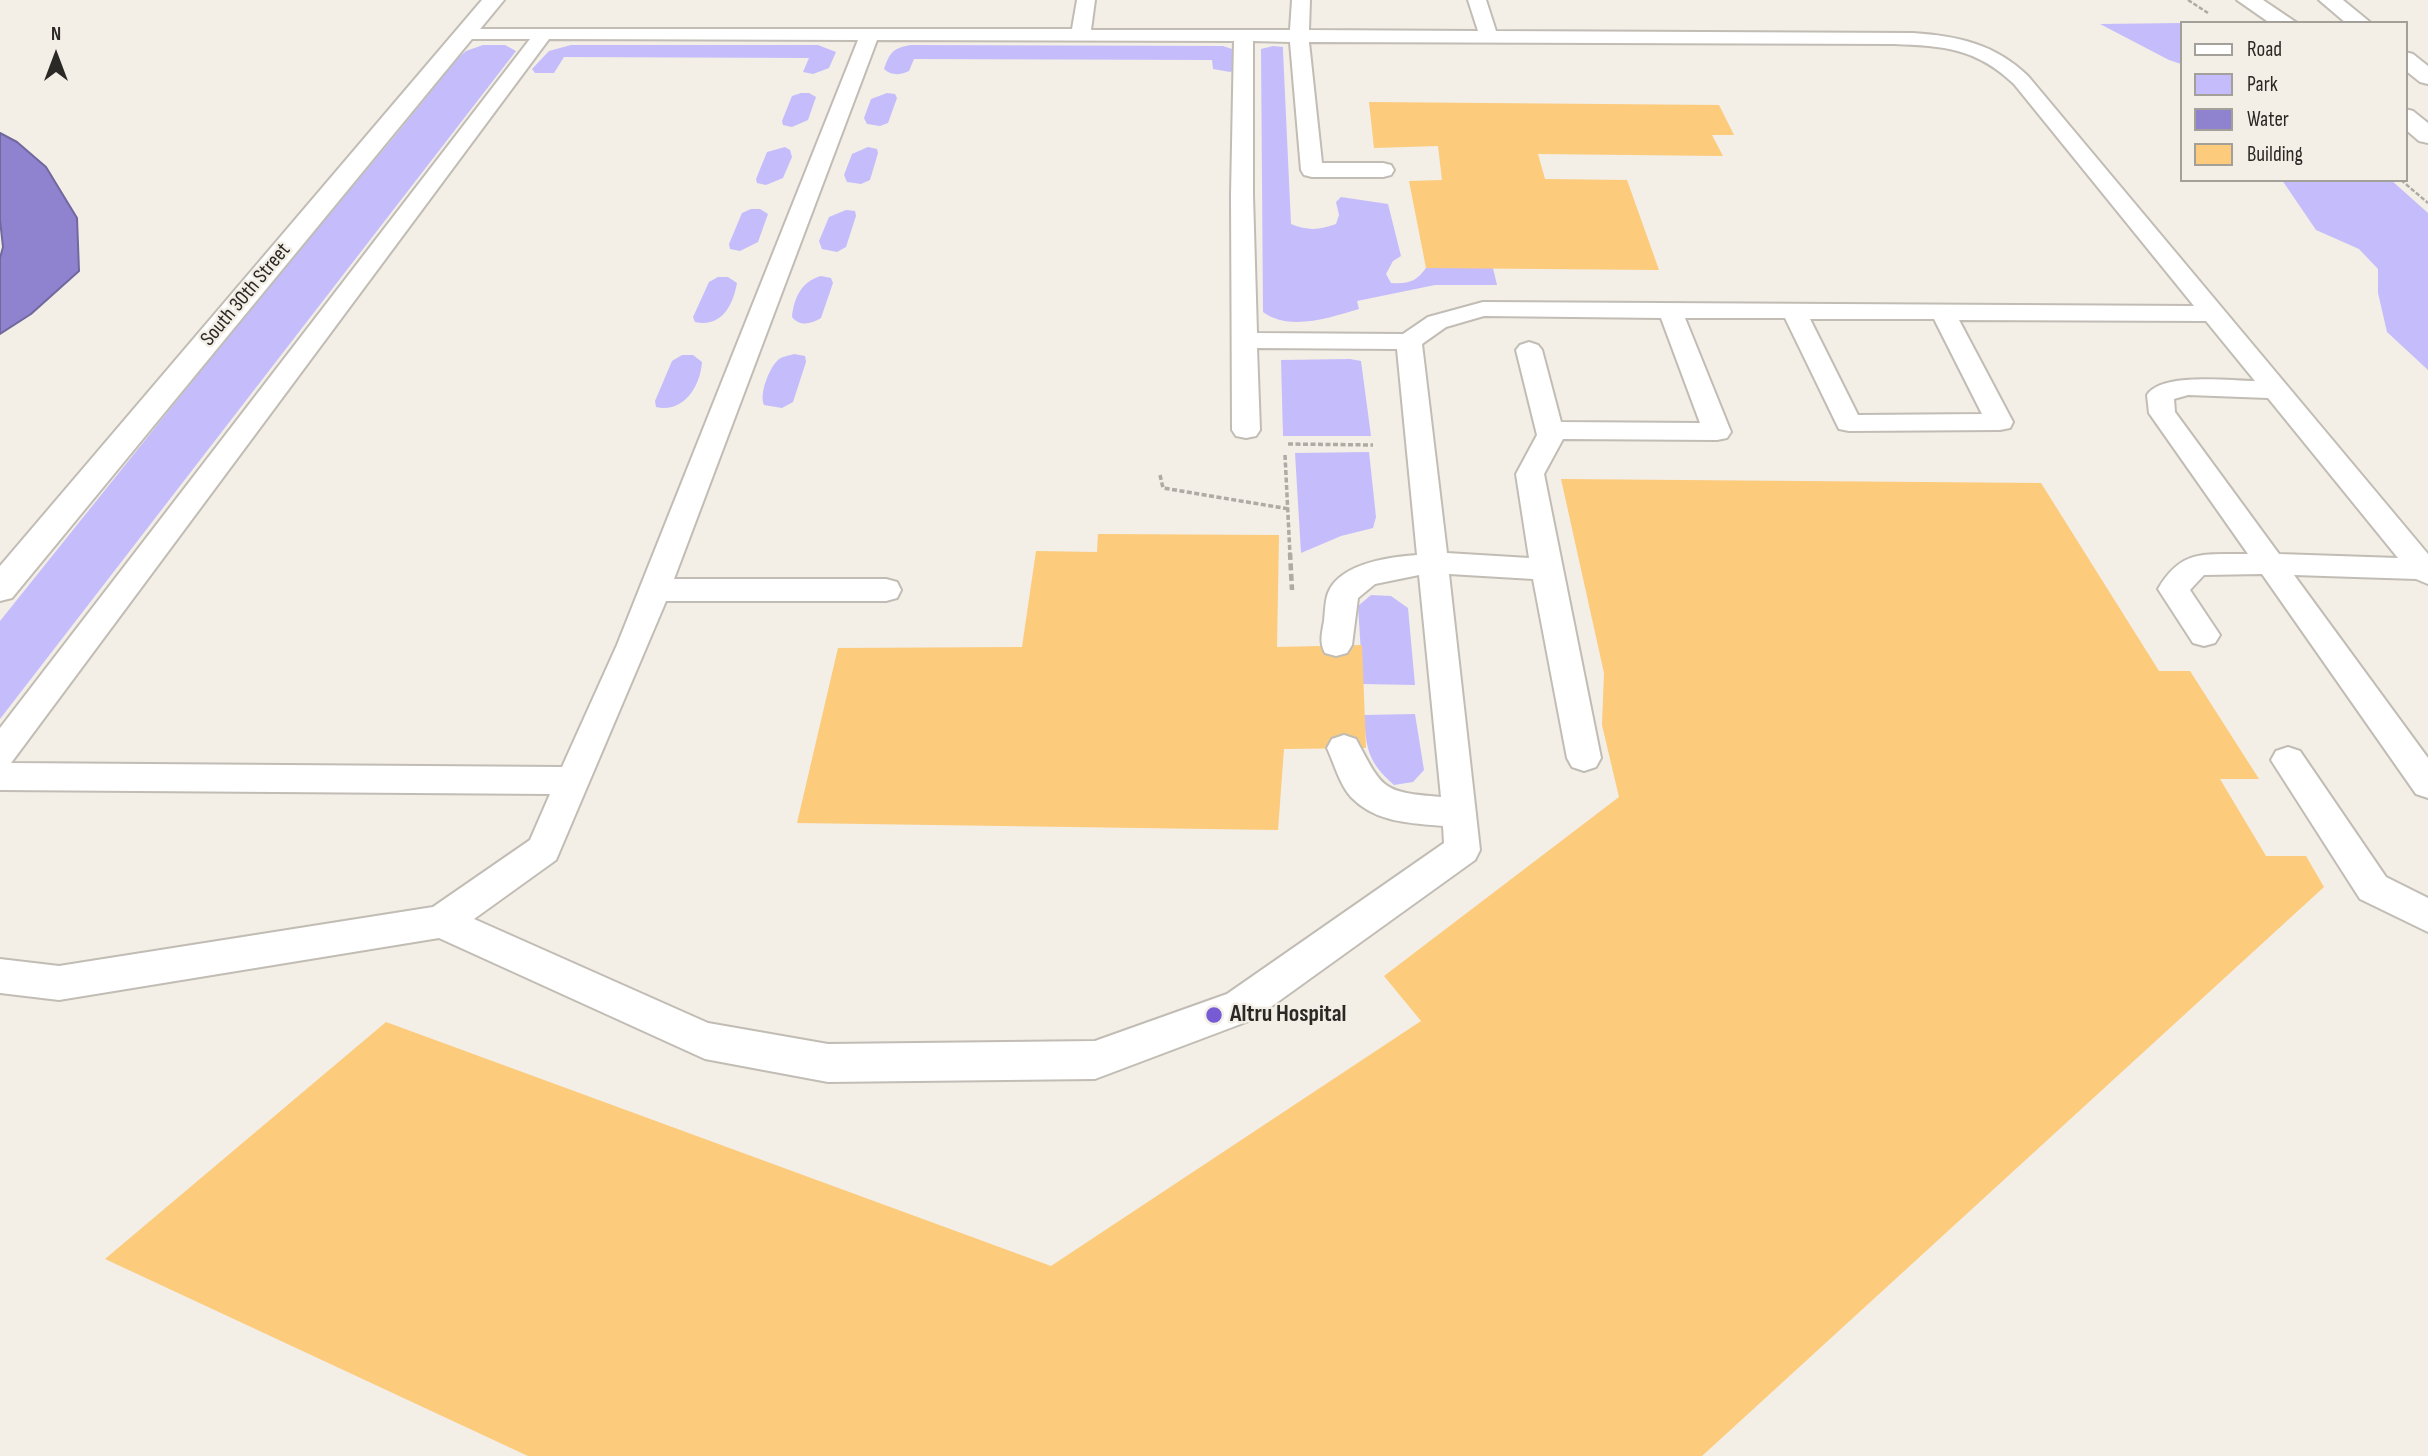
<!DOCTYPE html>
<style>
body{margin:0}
#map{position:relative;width:2428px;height:1456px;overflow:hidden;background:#f3eee6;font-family:"Sofia Sans Condensed",sans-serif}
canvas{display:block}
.legend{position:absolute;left:2180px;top:21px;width:228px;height:161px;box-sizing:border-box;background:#f3eee6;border:2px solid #a39f99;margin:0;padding:9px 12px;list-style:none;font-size:21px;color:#2b2926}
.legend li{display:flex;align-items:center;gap:14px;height:35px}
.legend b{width:35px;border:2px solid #a39f99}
.north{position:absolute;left:21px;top:21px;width:70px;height:70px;-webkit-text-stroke:5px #f3eee6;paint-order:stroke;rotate:0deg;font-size:19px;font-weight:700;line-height:28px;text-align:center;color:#2b2926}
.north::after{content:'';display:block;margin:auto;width:24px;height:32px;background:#2b2926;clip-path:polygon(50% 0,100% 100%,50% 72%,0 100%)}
</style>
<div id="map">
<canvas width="2428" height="1456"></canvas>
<ul class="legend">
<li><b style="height:9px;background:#fff"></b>Road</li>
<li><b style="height:19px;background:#c5bdfb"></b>Park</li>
<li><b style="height:19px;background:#8f83d0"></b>Water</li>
<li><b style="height:19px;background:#fccb7b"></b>Building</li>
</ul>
<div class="north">N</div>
</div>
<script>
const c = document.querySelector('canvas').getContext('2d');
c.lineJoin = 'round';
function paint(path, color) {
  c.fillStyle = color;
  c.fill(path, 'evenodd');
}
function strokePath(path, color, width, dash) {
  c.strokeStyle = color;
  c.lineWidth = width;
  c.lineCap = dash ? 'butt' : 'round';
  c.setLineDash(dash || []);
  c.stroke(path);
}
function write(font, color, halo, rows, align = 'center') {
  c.font = font + ' "Sofia Sans Condensed",sans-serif';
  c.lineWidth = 5;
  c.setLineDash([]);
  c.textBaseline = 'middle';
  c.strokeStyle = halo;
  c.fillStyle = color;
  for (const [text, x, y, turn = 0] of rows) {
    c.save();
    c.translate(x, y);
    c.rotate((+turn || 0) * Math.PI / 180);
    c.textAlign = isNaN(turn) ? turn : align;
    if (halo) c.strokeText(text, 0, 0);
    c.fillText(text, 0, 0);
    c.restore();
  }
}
paint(new Path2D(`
 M2181,23V64L2169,60L2100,24Z
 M483,45H505L516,51L0,719V621L263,293L394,137L458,58L466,51Z
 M571,45H818L836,52L829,68L813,74L803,72L809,58L564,57L554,73H535L532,69L549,51Z
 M911,45L1223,46L1235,50L1236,69L1230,72L1213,69L1212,60L914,59L909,71C901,75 891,76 884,69C890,52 893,48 911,45Z
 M1273,46L1283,47V51L1291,224C1308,231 1320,230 1336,224L1339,215L1336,202L1341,197L1388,204L1401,256L1393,261L1386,274L1391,283C1408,284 1416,282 1426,268H1493L1497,285H1435L1357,301L1359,309C1331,317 1290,332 1263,312L1261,49Z
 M801,93H809L816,97L808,120L792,127L783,125L782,121L792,96Z
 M887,93L895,94L897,98L888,123L880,126L867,124L864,118L871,99Z
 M785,147L790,150L792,157L783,178L766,185L757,183L756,179L767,152Z
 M868,147L877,149L878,153L870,180L861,184L847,182L844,175L852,154Z
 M2282,180H2391L2428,213V370L2387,332L2378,293V269L2359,249L2316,230Z
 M751,209H760L768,214L758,242L740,251L730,249L729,244L742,213Z
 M846,210L855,211L856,216L846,247L837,252L822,249L819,241L829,217Z
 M821,276L831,278L833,283L821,318C811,324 800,327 792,317C794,297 802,281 821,276Z
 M718,277H728L737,283C733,306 721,328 695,322L693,317L709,282Z
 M794,354L805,356L806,362L793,402L782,408L764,405C759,394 769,369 777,361C782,356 788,356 794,354Z
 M682,355H693L702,362C700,388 683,413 656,407L655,401L672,361Z
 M1350,359L1361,361L1371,436H1283L1281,360Z
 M1369,452L1376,517L1373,528L1341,536L1301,553L1295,453Z
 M1371,595L1391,596L1408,608L1415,685L1363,684L1358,606Z
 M1415,714L1424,770L1413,782L1394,785C1368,762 1366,749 1364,715Z`), '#c5bdfb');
const water = new Path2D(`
 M0,133L17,142L46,167L77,218L79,271L31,314L0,334V258L3,247L0,220Z`);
paint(water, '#8f83d0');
strokePath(water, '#71689d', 2);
paint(new Path2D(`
 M1369,102L1719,105L1734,135H1712L1723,156L1538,154L1545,179L1627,180L1659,270L1426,268L1409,181L1442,180L1438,146L1374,148Z
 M1561,479L2041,483L2159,671H2190L2259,779H2220L2266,856H2306L2324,887L1702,1456H528L105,1259L386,1022L1051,1266L1421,1021L1384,976L1619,797L1602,725L1604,673Z
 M1098,534L1279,535L1277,647L1362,645L1366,748L1284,749L1278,830L797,823L838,648L1022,647L1036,551L1097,552Z`), '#fccb7b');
const lane = new Path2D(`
 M1077,0H1095L1091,30H1290L1292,0H1310L1309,30L1478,31L1468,0H1486L1496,31L1913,33C1958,36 1995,44 2028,76L2428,554V584L2416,579L2294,575L2428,758V798L2416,794L2262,574L2204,575L2190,590L2220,635L2215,643L2204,646L2193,643L2158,589C2182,548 2205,555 2248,554L2149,413L2147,395C2162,372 2230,381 2255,381L2206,321L1959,320L2013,422L2010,428L2000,430L1849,431L1839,429L1836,423L1785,318H1685L1731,432L1727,438L1717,440L1563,439L1544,474L1601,758L1596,767L1584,771L1572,767L1567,758L1533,579L1449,574L1480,850L1475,860L1254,1019L1095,1079L828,1082L705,1059L439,938L59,1000L0,993V959L59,966L433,907L530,840L550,794L0,790V728L530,39H465L456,33L458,29H1072ZM549,39L858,40L617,645L562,767L11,763ZM877,40L1234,41L1231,195L1232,430L1236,436L1246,438L1256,436L1260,430L1257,348L1397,349L1417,555C1390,557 1340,563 1328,593C1325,601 1325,612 1324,621C1322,633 1319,642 1325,653L1336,656L1347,653L1352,645L1358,598L1375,584L1419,575L1441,797C1382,792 1383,790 1356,739L1344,735L1332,739L1327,748C1334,763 1340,785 1351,797C1376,823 1411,823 1443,826L1444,843L1227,994L1095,1041L828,1044L708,1023L474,919L556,860L666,601H886L897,598L901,590L897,582L886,579H674ZM1253,41L1290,42L1301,170L1304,175L1312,177H1383L1391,175L1394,170L1391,165L1383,163H1322L1309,42L1894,44C1944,46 1976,48 2014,84L2194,306L1483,302L1428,317L1403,334L1257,333L1253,195ZM1484,316L1661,318L1700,423L1561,422L1542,350L1538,345L1529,342L1520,345L1516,350L1537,435L1516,474L1529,558L1447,553L1422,344L1446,327ZM1810,319H1934L1982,414L1858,415ZM2188,395L2268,398L2398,558L2279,554L2175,412L2174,399Z
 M2288,747L2300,751L2386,877L2428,898V932L2360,899L2271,760L2276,751Z`);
const street = new Path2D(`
 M482,0H504L12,598L0,601V566Z`);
const secondary = new Path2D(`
 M2237,0H2263L2297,23H2270Z
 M2319,0H2343L2371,23H2346Z
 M2405,52L2413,54L2428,66V84L2420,82L2405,70Z
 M2405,109L2413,111L2428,123V143L2419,141L2405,129Z`);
strokePath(lane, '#c1bcb4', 4);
strokePath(street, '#c1bcb4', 4);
strokePath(secondary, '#c1bcb4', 4);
strokePath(new Path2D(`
 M2188,0L2208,13
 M2401,180L2428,203`), '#aeaaa4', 2.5, [4.5, 2]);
strokePath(new Path2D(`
 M1288,444L1373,445
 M1285,455L1290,555
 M1160,475L1163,488L1289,509`), '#aeaaa4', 3.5, [5, 2.5]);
strokePath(new Path2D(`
 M1290,553L1292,590`), '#aeaaa4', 4.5, [7, 3.5]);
paint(lane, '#fff');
paint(street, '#fff');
paint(secondary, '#fff');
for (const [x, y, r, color] of [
 [1214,1015,9,"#765bd5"]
]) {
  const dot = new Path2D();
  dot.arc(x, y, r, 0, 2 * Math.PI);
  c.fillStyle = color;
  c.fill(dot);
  strokePath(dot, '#f3eee6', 2.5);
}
write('21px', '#2b2926', '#f3eee6', [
 ["South 30th Street",246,295,-50]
]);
write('bold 24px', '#2b2926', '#f3eee6', [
 ["Altru Hospital",1230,1015]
], 'left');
</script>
